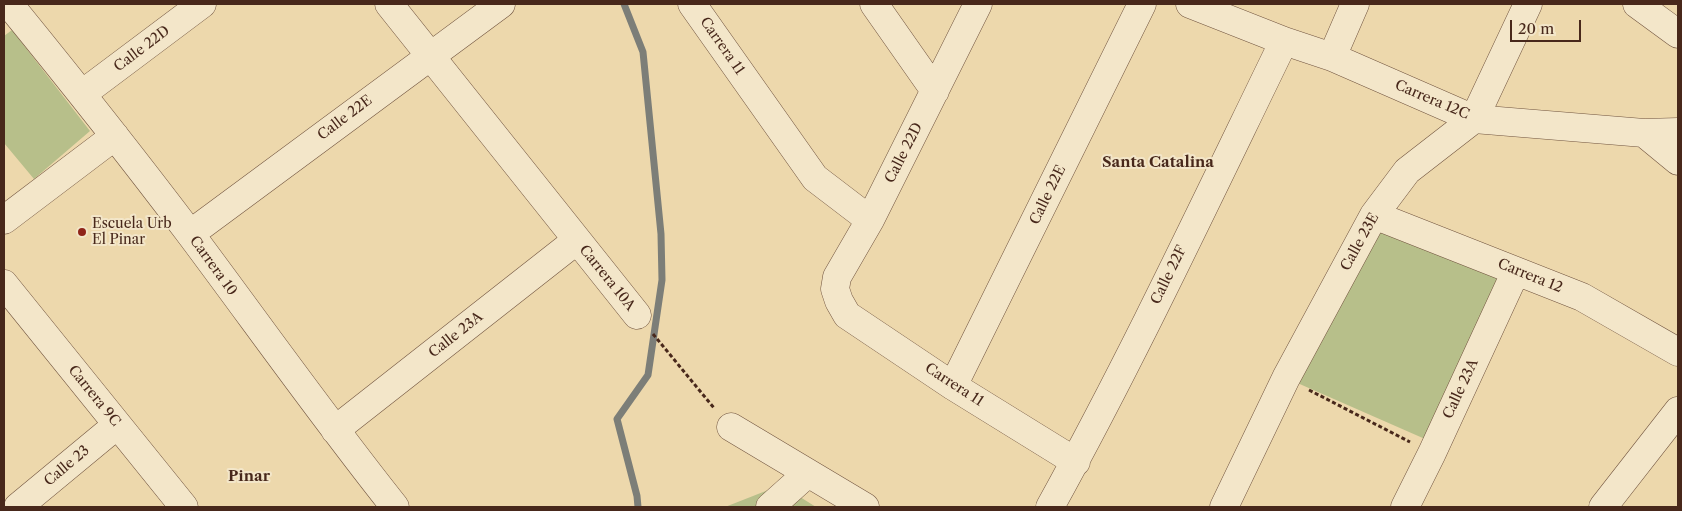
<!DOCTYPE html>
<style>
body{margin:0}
#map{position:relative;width:1682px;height:511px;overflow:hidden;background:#edd8ac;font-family:"Libre Caslon Text",serif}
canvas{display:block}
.frame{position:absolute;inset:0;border:5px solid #48281b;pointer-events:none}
.scale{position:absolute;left:1510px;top:20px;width:71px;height:22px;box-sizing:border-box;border:2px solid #48281b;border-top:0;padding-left:6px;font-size:15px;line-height:18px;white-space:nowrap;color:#48281b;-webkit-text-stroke:4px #f3e6c9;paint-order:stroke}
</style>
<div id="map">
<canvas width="1682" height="511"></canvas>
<div class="frame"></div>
<div class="scale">20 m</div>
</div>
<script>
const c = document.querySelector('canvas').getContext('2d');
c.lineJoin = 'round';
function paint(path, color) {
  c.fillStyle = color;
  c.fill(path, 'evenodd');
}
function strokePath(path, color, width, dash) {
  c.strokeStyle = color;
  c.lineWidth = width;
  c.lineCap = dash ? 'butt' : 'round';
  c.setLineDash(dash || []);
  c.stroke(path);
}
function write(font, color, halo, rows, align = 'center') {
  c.font = font + ' "Libre Caslon Text",serif';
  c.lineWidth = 4;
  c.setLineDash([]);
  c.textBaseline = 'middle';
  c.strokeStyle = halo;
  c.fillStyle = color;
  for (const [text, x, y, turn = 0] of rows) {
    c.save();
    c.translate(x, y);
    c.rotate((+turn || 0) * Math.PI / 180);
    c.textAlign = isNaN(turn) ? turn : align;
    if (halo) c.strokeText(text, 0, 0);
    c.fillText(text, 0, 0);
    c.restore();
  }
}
paint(new Path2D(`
 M12,30L90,131L34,179L4,143V36Z
 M1374,215L1516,271L1425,439L1286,378Z
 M781,485L816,507H725Z`), '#b7bf8a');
strokePath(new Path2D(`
 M624,4L643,52L661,234L662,280L648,375L617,419L637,496L638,507`), '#7c7e78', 7);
const minor = new Path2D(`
 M9,4C71,80 132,157 191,235C259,326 324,418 395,507
 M389,4L637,315
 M692,4L815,178L870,220
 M874,4L935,91
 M978,4L870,220L837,277L835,289L839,301L847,315L953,386L1076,462
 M1190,4L1284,41L1332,57L1474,119L1644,133L1678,132
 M1637,4L1678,34
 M1332,57L1355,4
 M82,94L202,4
 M1644,133L1678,161
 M1374,215L1582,297L1678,352
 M4,220L115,136
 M190,234L501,4
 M4,284L184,507
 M953,386L1142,4
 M731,427L865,507
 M335,430L577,240
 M18,507L117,425
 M770,507L808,473
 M1050,507C1134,355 1208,197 1284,41
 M1224,507L1286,378L1374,215L1407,171L1474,119L1528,4
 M1405,507L1432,453L1516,271
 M1603,507L1678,411`);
strokePath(minor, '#71543f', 29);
strokePath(new Path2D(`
 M653,334L714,408
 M1309,390L1410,442`), '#48281b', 3, [4, 2.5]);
strokePath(minor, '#f3e6c9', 28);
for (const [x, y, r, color] of [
 [82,232,5,"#8f2418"]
]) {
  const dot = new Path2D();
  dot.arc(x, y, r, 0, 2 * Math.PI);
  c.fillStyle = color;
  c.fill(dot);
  strokePath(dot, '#f3e6c9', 2);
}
write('14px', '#48281b', '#f3e6c9', [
 ["Carrera 11",722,46,55],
 ["Calle 22D",142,49,-37],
 ["Carrera 12C",1432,100,23],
 ["Calle 22E",345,118,-37],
 ["Calle 22D",904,153,-63],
 ["Calle 22E",1048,195,-64],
 ["Calle 23E",1360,242,-61],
 ["Carrera 10",213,266,54],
 ["Calle 22F",1169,275,-64],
 ["Carrera 12",1530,276,22],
 ["Carrera 10A",607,278,51],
 ["Calle 23A",456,335,-38],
 ["Carrera 11",954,385,33],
 ["Calle 23A",1461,389,-65],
 ["Carrera 9C",94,396,51],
 ["Calle 23",67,466,-40]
]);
write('14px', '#48281b', '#f3e6c9', [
 ["Escuela Urb",92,224],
 ["El Pinar",92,240]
], 'left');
write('bold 15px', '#48281b', '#f3e6c9', [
 ["Santa Catalina",1158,163],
 ["Pinar",249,477]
]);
</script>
